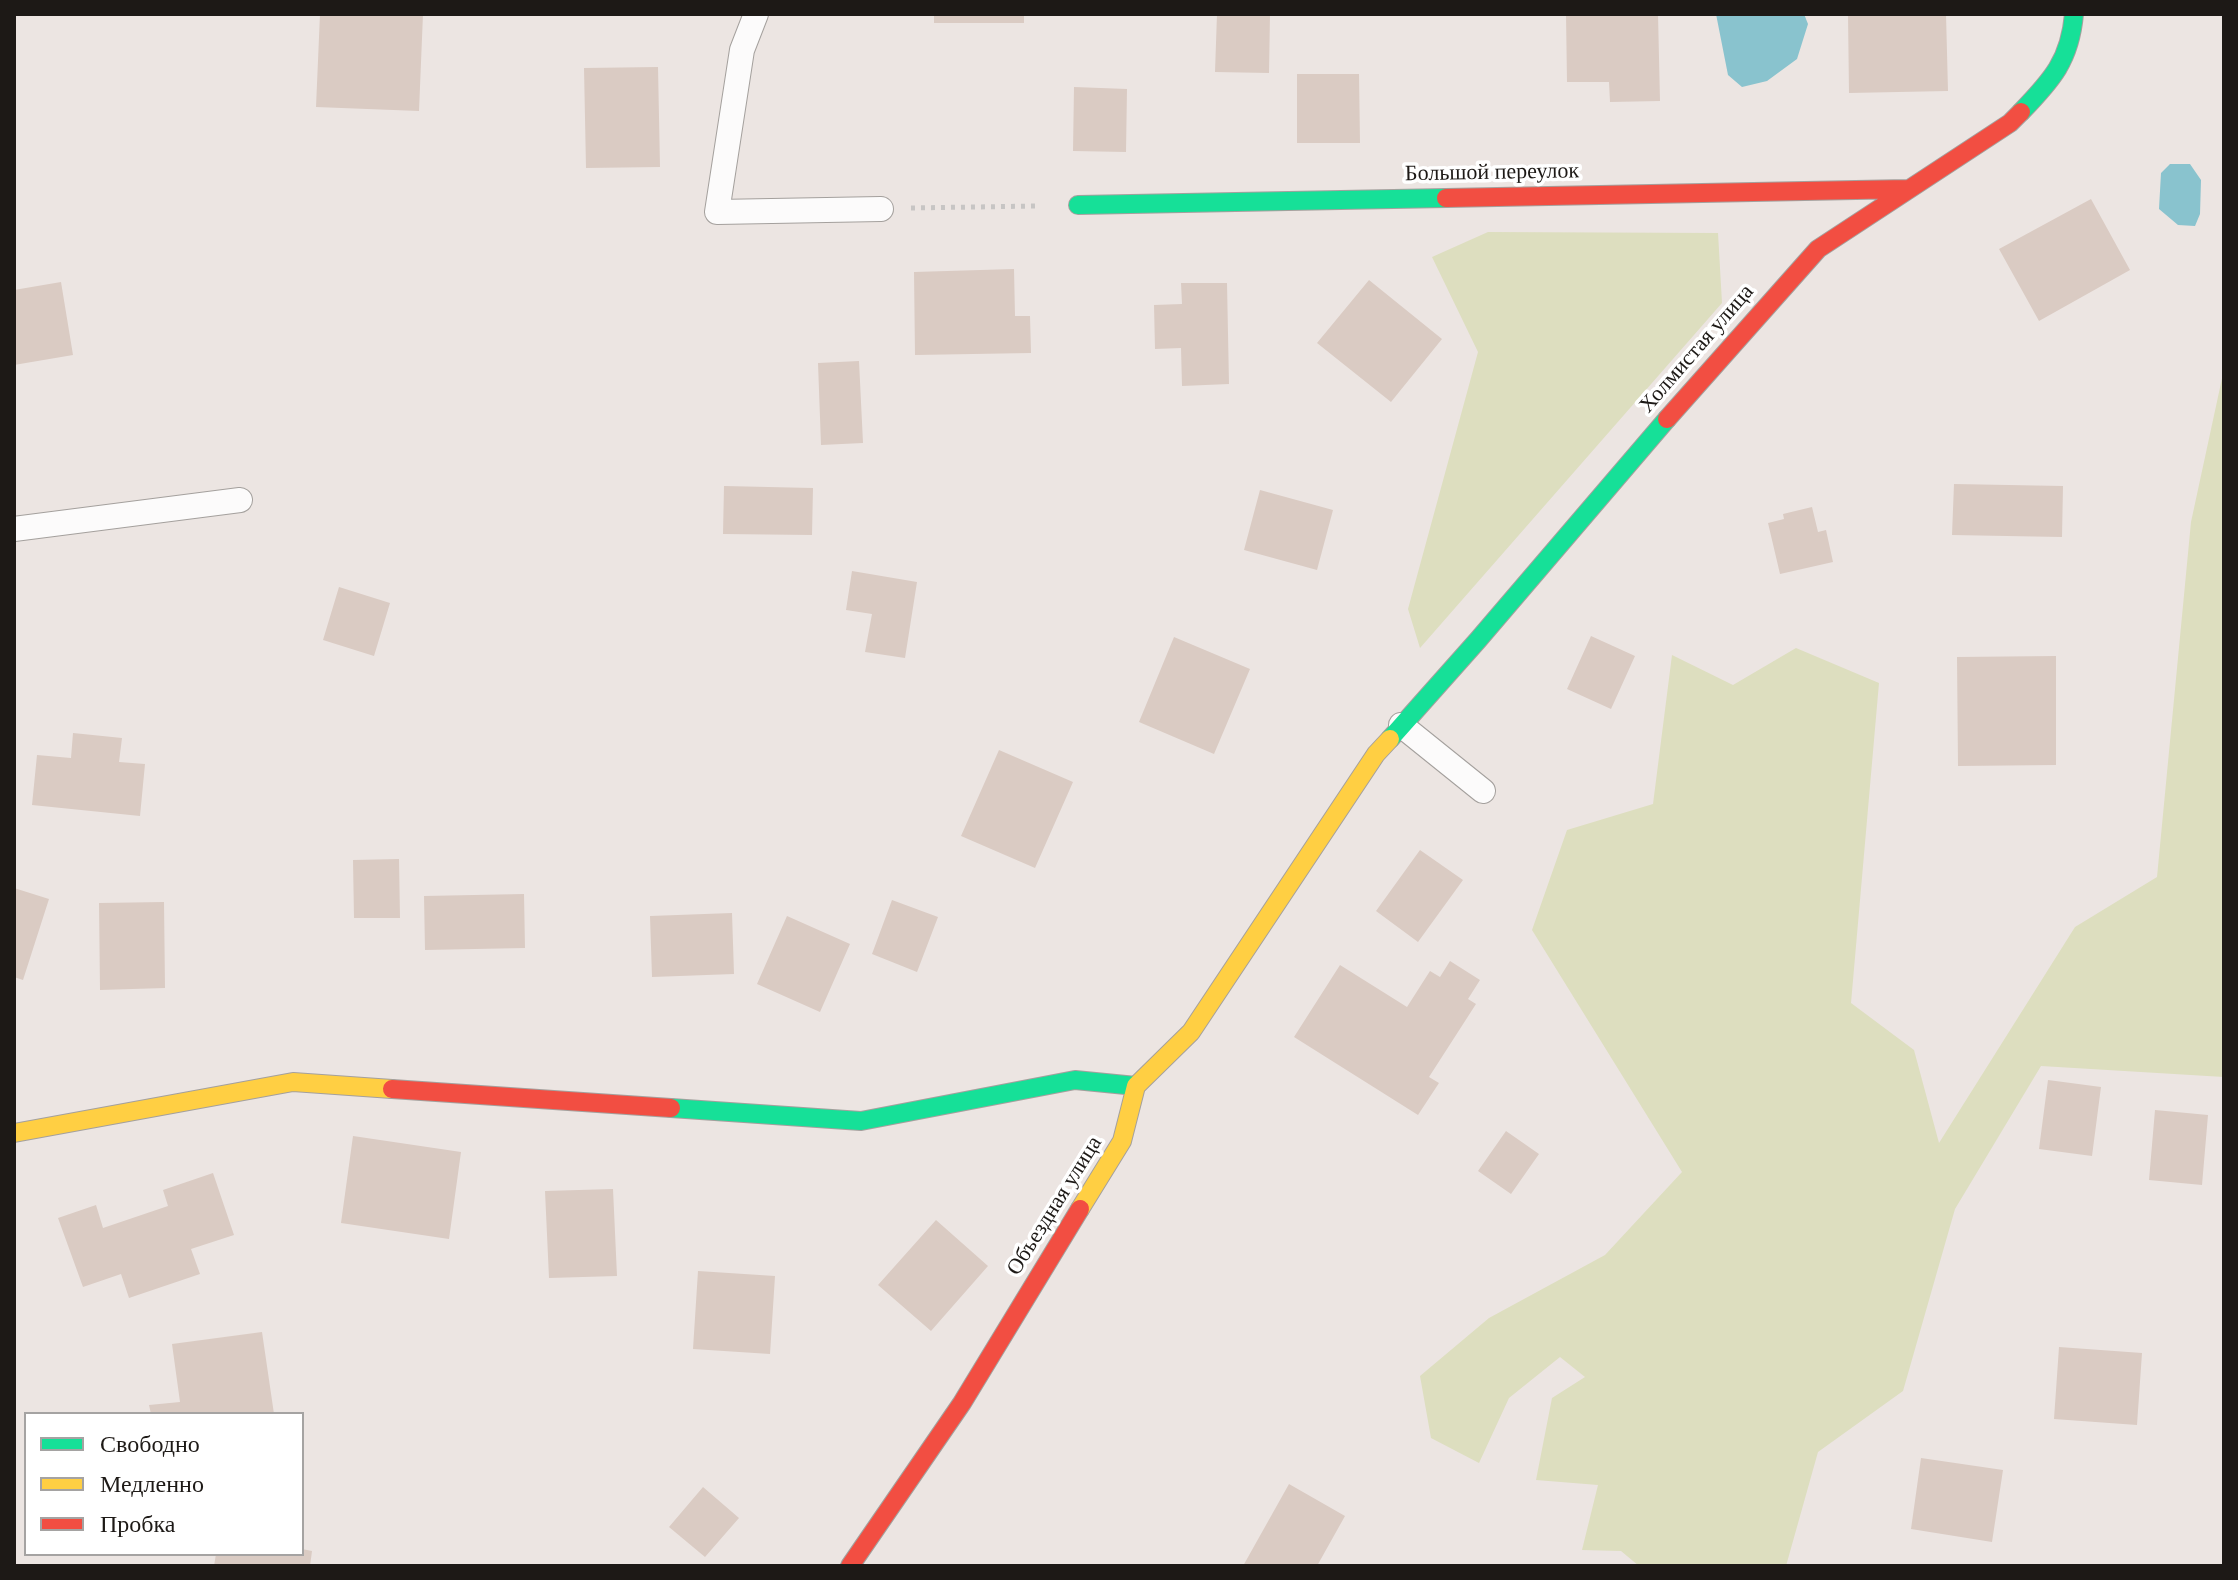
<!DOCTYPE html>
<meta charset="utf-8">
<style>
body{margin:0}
#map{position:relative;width:2238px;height:1580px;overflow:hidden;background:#ece5e2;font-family:Georgia,serif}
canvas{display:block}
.frame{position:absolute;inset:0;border:16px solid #1d1916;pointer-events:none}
.legend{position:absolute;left:24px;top:1412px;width:280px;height:144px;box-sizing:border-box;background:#fff;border:2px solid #a5a3a2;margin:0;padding:10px 14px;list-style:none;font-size:24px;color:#1d1916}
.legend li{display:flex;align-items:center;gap:16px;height:40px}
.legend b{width:40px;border:2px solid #a5a3a2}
</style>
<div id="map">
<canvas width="2238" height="1580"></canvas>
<div class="frame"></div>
<ul class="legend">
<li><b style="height:10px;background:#16e098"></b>Свободно</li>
<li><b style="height:10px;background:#ffcf43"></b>Медленно</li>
<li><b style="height:10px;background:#f24e42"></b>Пробка</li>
</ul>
</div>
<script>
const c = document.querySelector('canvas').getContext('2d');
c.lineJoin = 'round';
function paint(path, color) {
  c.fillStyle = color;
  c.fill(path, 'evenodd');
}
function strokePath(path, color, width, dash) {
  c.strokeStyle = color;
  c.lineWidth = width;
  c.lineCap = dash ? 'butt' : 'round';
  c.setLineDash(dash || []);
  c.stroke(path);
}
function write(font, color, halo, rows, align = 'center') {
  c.font = font + ' Georgia,serif';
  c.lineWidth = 7;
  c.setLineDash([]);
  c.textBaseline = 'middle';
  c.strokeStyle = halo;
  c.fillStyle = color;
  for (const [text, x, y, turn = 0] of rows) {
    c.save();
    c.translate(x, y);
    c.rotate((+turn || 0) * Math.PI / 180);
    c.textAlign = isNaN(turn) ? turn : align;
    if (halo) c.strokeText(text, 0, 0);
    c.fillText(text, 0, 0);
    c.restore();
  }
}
paint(new Path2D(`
 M1488,232L1718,233L1722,303L1420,648L1408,609L1478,352L1432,257Z
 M2224,369V1077L2041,1066L1955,1209L1903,1391L1818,1452L1786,1566H1639L1621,1551L1582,1550L1598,1485L1536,1480L1552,1398L1585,1377L1560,1357L1509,1398L1479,1463L1431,1438L1420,1376L1489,1318L1605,1255L1682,1172L1532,930L1567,830L1653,804L1672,655L1733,685L1796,648L1879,683L1851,1003L1914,1050L1939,1143L2075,927L2157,877L2191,522Z`), '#dddebf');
paint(new Path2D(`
 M1716,14H1804L1808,24L1797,59L1767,81L1742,87L1728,75Z
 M2170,164H2190L2201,180L2200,214L2195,226L2178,225L2159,209L2161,173Z`), '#89c3ce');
paint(new Path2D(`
 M320,14H423L419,111L316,107Z
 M934,14H1024V23H934Z
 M1217,14H1270L1269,73L1215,72Z
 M1566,14H1658L1660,101L1610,102L1609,82H1567Z
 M1848,14H1946L1948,91L1849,93Z
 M658,67L660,167L586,168L584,68Z
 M1297,74H1359L1360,143H1297Z
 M1074,87L1127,89L1126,152L1073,151Z
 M2091,199L2130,270L2039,321L1999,249Z
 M1014,269L1015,316H1030L1031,353L915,355L914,272Z
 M1369,280L1442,339L1391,402L1317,343Z
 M61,282L73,355L14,365V290Z
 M1181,283H1227L1229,384L1182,386L1181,348L1155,349L1154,305L1182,304Z
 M859,361L863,443L821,445L818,363Z
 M1954,484L2063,486L2062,537L1952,535Z
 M724,486L813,488L812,535L723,534Z
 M1260,490L1333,510L1317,570L1244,550Z
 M1812,507L1818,532L1826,530L1833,562L1780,574L1768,523L1784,519L1783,514Z
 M852,571L917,582L905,658L865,652L872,614L846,610Z
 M339,587L390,603L374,656L323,640Z
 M1591,636L1635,656L1611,709L1567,689Z
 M1174,637L1250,669L1214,754L1139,722Z
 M2056,656V765L1958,766L1957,657Z
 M73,733L122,738L119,762L145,764L140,816L32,805L37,755L71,758Z
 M999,750L1073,782L1035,868L961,836Z
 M1420,850L1463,880L1418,942L1376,911Z
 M399,859L400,918H354L353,860Z
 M14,888L49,899L23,980L14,977Z
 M524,894L525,948L425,950L424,896Z
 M892,900L938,917L917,972L872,954Z
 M164,902L165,988L100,990L99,903Z
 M732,913L734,974L652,977L650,916Z
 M787,916L850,944L820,1012L757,984Z
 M1450,961L1480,980L1468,999L1476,1004L1429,1077L1439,1083L1418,1115L1294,1037L1340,965L1407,1007L1430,971L1440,977Z
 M2048,1080L2101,1087L2092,1156L2039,1149Z
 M2155,1110L2208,1115L2202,1185L2149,1180Z
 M1506,1131L1539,1154L1511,1194L1478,1171Z
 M353,1136L461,1152L449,1239L341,1223Z
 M213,1173L234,1235L191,1249L200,1274L129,1298L121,1274L83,1287L58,1218L96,1205L103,1228L168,1206L163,1190Z
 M613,1189L617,1276L549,1278L545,1191Z
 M936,1220L988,1266L931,1331L878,1285Z
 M698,1271L775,1276L770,1354L693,1349Z
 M262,1332L274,1414H151L149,1405L180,1402L172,1344Z
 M2059,1347L2142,1353L2137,1425L2054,1419Z
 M1921,1458L2003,1470L1992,1542L1911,1529Z
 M1289,1484L1345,1516L1317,1566H1243Z
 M703,1487L739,1518L705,1557L669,1527Z
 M302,1549L312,1551L310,1566H214L216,1554H302Z`), '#dacbc3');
const lane = new Path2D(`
 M756,14L742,50L717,212L881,209
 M14,529L240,500
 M1401,725L1483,791`);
const fast = new Path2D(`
 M2021,112C2052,80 2070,60 2074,14
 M1078,205L1446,198
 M1390,739L1478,640L1667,419
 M671,1108L861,1121L1075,1080L1136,1086`);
const slow = new Path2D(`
 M14,1133L293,1082L392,1089
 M1080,1209L1122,1141L1136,1086L1191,1032L1376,754L1390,739`);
const jam = new Path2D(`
 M1446,198L1907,189
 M1667,419L1818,249L2010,123L2021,112
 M392,1089L671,1108
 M850,1566L962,1403L1080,1209`);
strokePath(lane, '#a4a09d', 26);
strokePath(fast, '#a4a09d', 20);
strokePath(slow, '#a4a09d', 20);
strokePath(jam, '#a4a09d', 20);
strokePath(new Path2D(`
 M911,208L1037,206`), '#c7c5c4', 5, [4, 6]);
strokePath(lane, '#fcfbfb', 24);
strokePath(fast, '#16e098', 18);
strokePath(slow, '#ffcf43', 18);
strokePath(jam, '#f24e42', 18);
write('22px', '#1d1916', '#fff', [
 ["Большой переулок",1492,173,-1],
 ["Холмистая улица",1697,349,-49],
 ["Объездная улица",1055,1206,-58]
]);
</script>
